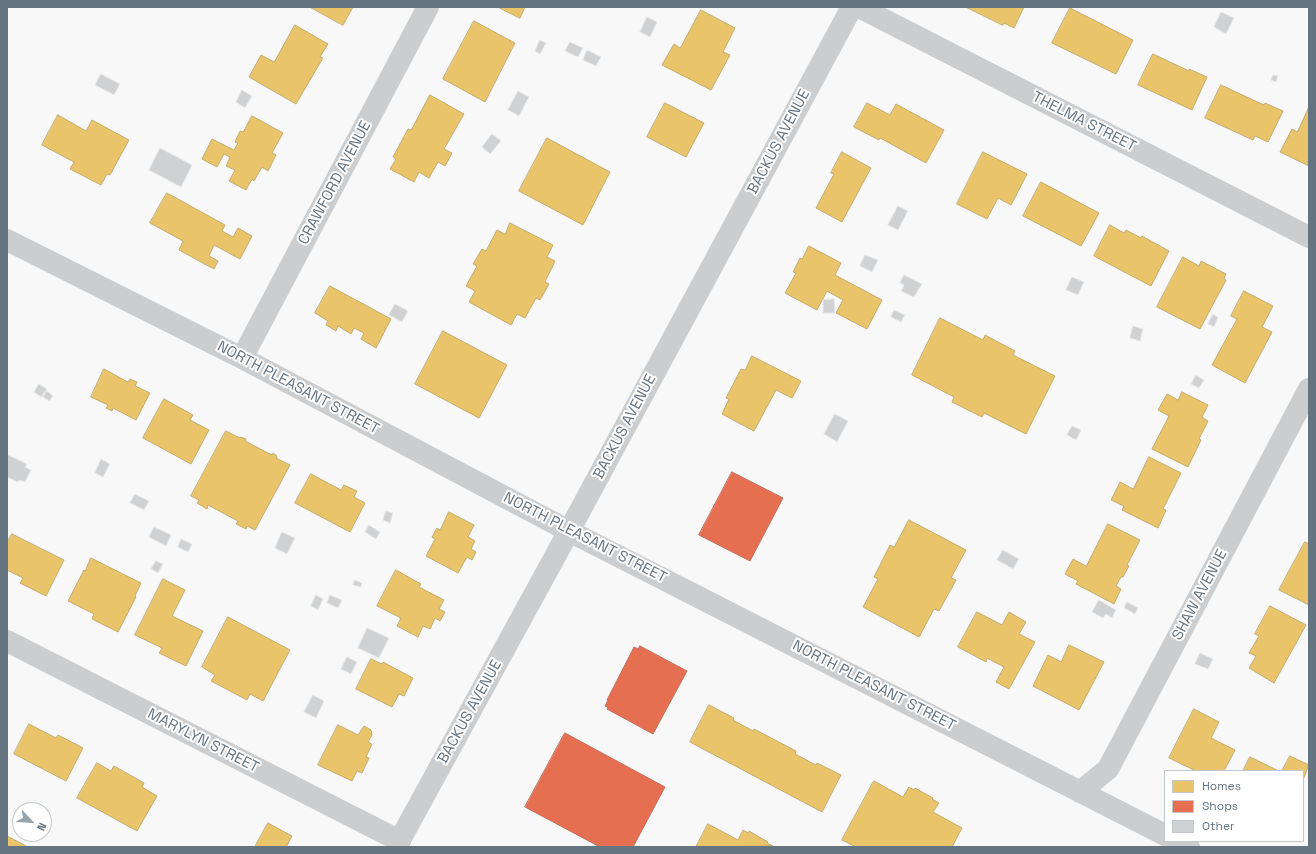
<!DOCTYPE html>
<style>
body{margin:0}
#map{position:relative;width:1316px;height:854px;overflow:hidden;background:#f8f8f8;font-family:"Space Grotesk",sans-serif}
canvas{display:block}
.frame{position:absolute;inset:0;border:8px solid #647481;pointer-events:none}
.legend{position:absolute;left:1164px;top:770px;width:140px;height:72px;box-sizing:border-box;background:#fff;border:1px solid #c1c7cd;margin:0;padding:5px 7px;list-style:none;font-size:12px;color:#647481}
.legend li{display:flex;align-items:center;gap:8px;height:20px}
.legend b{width:20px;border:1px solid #c1c7cd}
.north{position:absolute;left:12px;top:802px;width:40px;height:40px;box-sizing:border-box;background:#fff;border:1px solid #c1c7cd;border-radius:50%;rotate:116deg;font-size:11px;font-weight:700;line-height:16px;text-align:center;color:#647481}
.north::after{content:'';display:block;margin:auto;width:14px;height:18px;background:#98a2ab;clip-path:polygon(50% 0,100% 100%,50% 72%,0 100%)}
</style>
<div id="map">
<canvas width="1316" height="854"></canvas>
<div class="frame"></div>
<ul class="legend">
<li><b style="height:11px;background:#e9c46a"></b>Homes</li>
<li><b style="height:11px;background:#e76f51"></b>Shops</li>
<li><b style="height:11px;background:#cfd1d2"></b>Other</li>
</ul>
<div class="north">N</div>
</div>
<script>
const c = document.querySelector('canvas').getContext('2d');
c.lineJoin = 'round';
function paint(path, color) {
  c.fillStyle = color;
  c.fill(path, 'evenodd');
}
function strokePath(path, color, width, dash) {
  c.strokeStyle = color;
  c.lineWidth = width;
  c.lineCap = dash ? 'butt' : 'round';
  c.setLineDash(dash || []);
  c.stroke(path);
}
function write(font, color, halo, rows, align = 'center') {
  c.font = font + ' "Space Grotesk",sans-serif';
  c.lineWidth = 4;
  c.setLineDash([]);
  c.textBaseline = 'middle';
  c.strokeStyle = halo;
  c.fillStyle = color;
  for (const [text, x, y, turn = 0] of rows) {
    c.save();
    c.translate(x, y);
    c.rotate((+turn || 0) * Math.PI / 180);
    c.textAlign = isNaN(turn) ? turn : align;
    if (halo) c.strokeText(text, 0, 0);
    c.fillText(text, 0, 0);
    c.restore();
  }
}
const homes = new Path2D(`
 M310,7H353L343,25Z
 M498,7H525L520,18Z
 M966,7H1024L1014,28L1004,23L1003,25Z
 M1070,8L1133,40L1116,74L1052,43Z
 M701,10L735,28L723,52L730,55L711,90L662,65L674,44L680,48Z
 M474,21L515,43L485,102L443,79Z
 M295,25L328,44L320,57L323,58L296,104L249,77L261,55L274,62Z
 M1153,54L1189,71V69L1207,77L1192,110L1138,85Z
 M1221,85L1264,105L1265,103L1283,111L1268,142L1255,136L1253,140L1205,118Z
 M430,95L464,114L444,149L452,153L445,166L438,162L429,178L419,172L414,182L390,169L396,159L393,157L408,129L411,130Z
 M665,103L704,123L686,157L647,137Z
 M867,103L890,115L896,104L944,130L926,163L880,138L879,140L854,127Z
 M1309,107V166L1280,152L1292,129L1297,132Z
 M58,115L86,131L92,120L129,140L110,175L107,174L101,185L70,169L74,162L42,145Z
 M252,116L283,133L272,153L276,155L268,171L262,167L254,181L252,179L246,190L229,181L235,170L226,166L230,157L224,154L217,167L202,159L212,139L234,150L238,143L235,142L240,131L243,132Z
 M547,138L610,172L583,225L519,191Z
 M842,152L871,168L842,222L816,208L834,174L831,173Z
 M983,152L1027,174L1011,205L998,198L987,219L957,204Z
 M1041,182L1099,213L1081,246L1023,216Z
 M167,193L225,225L222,231L233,237L238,228L252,236L240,259L214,245L209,256L218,261L214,269L179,250L183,241L150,223Z
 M510,223L553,245L547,257L555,261L545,282L549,284L540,300L536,298L525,318L517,314L511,325L469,302L475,291L466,286L477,266L473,264L482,249L486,251L497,230L505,234Z
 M1110,225L1124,233L1126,230L1141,238L1142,236L1169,251L1151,286L1094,256Z
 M809,246L841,263L835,275L882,300L867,329L836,313L843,300L827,291L817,310L785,293L796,273L793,272L800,258L802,259Z
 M1183,257L1199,266L1201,261L1226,274L1224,279L1226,280L1200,329L1157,307Z
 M330,286L391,319L376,348L361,339L364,333L354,328L351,334L338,326L336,331L326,325L328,321L315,313Z
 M1244,291L1273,306L1262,327L1272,332L1245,383L1212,365L1237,319L1231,316Z
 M940,318L983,340L985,335L1015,351L1013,355L1055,376L1026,434L984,413L982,417L952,402L954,397L912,375Z
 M443,331L507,365L479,418L415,384Z
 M752,356L801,381L792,398L776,390L754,431L722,414L729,399L726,398L741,369L745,370Z
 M104,369L128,382L130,379L137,382L135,386L150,393L136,420L113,408L112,411L106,408L108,405L91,397Z
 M1182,392L1208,405L1202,417L1208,421L1199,439L1201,440L1188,467L1152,449L1169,416L1158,410L1167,394L1178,400Z
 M164,399L193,415L190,420L209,430L191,464L143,438Z
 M226,431L240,438V437L246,439L245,441L272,455L273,453L277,456L276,458L290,465L255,530L247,526L246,529L236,524L238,521L208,505L207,509L197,503L199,500L191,496Z
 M1149,457L1181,473L1163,509L1166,510L1158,528L1122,510L1124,506L1111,500L1120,482L1133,489Z
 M311,474L341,490L344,485L357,491L354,497L365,503L350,532L295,503Z
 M449,512L474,525L468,537L475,541L471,549L476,552L472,560L467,557L458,573L426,556L435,539L432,537L437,528L440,530Z
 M909,520L966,550L951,578L956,580L939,611L934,609L919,637L863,607L878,579L874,577L890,545L894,547Z
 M1108,524L1140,540L1127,565L1129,566L1123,577H1121L1116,586L1121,589L1114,604L1076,584L1078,581L1065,574L1073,559L1086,566Z
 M12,534L64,560L46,596L20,583L23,578L7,570V543Z
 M1305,542L1309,544V605L1279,590Z
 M91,558L141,583L135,596L136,597L118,632L92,619L94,614L68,601L84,570L85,571Z
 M396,570L421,584L419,587L444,600L439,609L445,612L440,621L435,618L430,629L423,626L418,637L397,626L401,618L377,606Z
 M163,579L185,590L172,616L203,631L186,666L159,653L162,648L135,635Z
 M1270,606L1306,625L1274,683L1249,668L1256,656L1249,653L1259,636L1255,634Z
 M977,612L1002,625L1009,612L1026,622L1019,634L1035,642L1009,689L996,682L1004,667L987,658L986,662L958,647Z
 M228,617L290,650L263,701L250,694L247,700L211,681L215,675L202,667Z
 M1069,645L1104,662L1079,710L1033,686L1048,655L1061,662Z
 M371,659L382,664L383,662L413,678L404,696L399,694L392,707L356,689Z
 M709,705L734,718L733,720L753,731L754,729L796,751L795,754L816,765L817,763L841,775L822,812L690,742Z
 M1194,709L1219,722L1211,738L1235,750L1224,771H1196L1169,758Z
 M29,724L56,738L58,735L83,748L66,781L14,754Z
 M338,725L358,735L364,726L371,730L372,735L368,742L372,744L366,757L369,758L362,773L357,771L352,781L318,765Z
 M1290,756L1309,765L1303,780V771H1282Z
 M1250,757L1279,771H1243Z
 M97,763L111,771L114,766L144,783L142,787L157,796L137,831L77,798Z
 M874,781L903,797L909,787L914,790L915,788L933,798L932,799L939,803L933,812L962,828L952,847H856L842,840Z
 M268,823L292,836L286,847H255Z
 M708,824L738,840L743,830L748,833L749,831L768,842L767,843L773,846L696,847Z
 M7,836L28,847H7Z`);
paint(homes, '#e9c46a');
strokePath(homes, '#c1ac71', 1);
const shops = new Path2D(`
 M732,472L783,498L750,561L699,535Z
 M640,646L687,671L653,734L607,709L608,707L605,706L608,700H607L634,647L638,649Z
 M565,733L665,787L633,847H600L525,807Z`);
paint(shops, '#e76f51');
strokePath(shops, '#c0705f', 1);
const building = new Path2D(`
 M1221,12L1234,18L1226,34L1214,27Z
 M647,17L657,22L650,37L640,32Z
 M540,40L546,43L540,54L535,51Z
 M570,42L583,48L578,57L565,51Z
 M587,50L601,57L596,66L583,60Z
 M101,74L120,84L114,95L95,85Z
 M1273,75L1278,76L1276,82L1271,80Z
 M242,90L252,96L245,108L236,102Z
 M518,91L529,97L519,116L508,110Z
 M492,134L501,141L490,154L482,147Z
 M160,148L192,165L181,187L149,170Z
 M898,206L908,211L898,230L888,225Z
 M865,255L878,260L872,272L860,266Z
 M904,275L922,284L914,297L901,291L904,285L900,283Z
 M1072,277L1084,282L1078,295L1066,290Z
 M834,299L835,313H823V300Z
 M395,304L408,311L402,322L389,315Z
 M894,310L905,315L901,322L891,317Z
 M1213,314L1218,317L1214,327L1208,324Z
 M1133,326L1143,329L1140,341L1130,338Z
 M1196,375L1204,380L1199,388L1191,384Z
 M39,384L47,389L41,397L34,392Z
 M47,391L53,396L49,401L43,397Z
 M835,414L848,421L837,442L824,434Z
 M1072,426L1081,430L1076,440L1067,435Z
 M8,455L27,464L25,467L31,470L25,482L19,480L18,482L7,477V458Z
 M101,459L110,464L103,477L95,473Z
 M135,494L149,501L144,510L130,503Z
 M386,511L393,513L390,523L383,520Z
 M369,525L380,532L376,539L365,532Z
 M154,527L171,535L166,546L149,537Z
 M282,532L295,538L287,554L275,548Z
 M181,539L192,544L188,552L178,547Z
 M1003,550L1019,559L1013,569L997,560Z
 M156,561L163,564L158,573L151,569Z
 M355,580L362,583L361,587L353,585Z
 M316,595L323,599L318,610L311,606Z
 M330,595L342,600L338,608L327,603Z
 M1099,600L1116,610L1112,618L1106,614L1103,618L1092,612Z
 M1127,602L1138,608L1135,614L1124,608Z
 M367,628L389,638L379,658L358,648Z
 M1200,653L1213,659L1208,669L1195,664Z
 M347,657L357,662L351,674L341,669Z
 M313,695L324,701L316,718L304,712Z`);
paint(building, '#cfd1d2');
strokePath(building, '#e8e8e8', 1);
strokePath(new Path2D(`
 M859,7L1309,237
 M7,240L242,358L569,531L1165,835
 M242,358L428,7
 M7,641L400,841
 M1080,792L1108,769L1309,389
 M1177,841L1189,847`), '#cbcdce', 22);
strokePath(new Path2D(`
 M396,847L569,531L852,7`), '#cbcdce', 22);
write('15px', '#647481', '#fff', [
 ["THELMA STREET",1084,122,27],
 ["BACKUS AVENUE",779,142,-62],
 ["CRAWFORD AVENUE",335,183,-62],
 ["NORTH PLEASANT STREET",298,388,28],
 ["BACKUS AVENUE",625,427,-62],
 ["NORTH PLEASANT STREET",585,538,27],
 ["SHAW AVENUE",1200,595,-62],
 ["NORTH PLEASANT STREET",874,686,27],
 ["BACKUS AVENUE",470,712,-61],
 ["MARYLYN STREET",203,741,27]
]);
</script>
